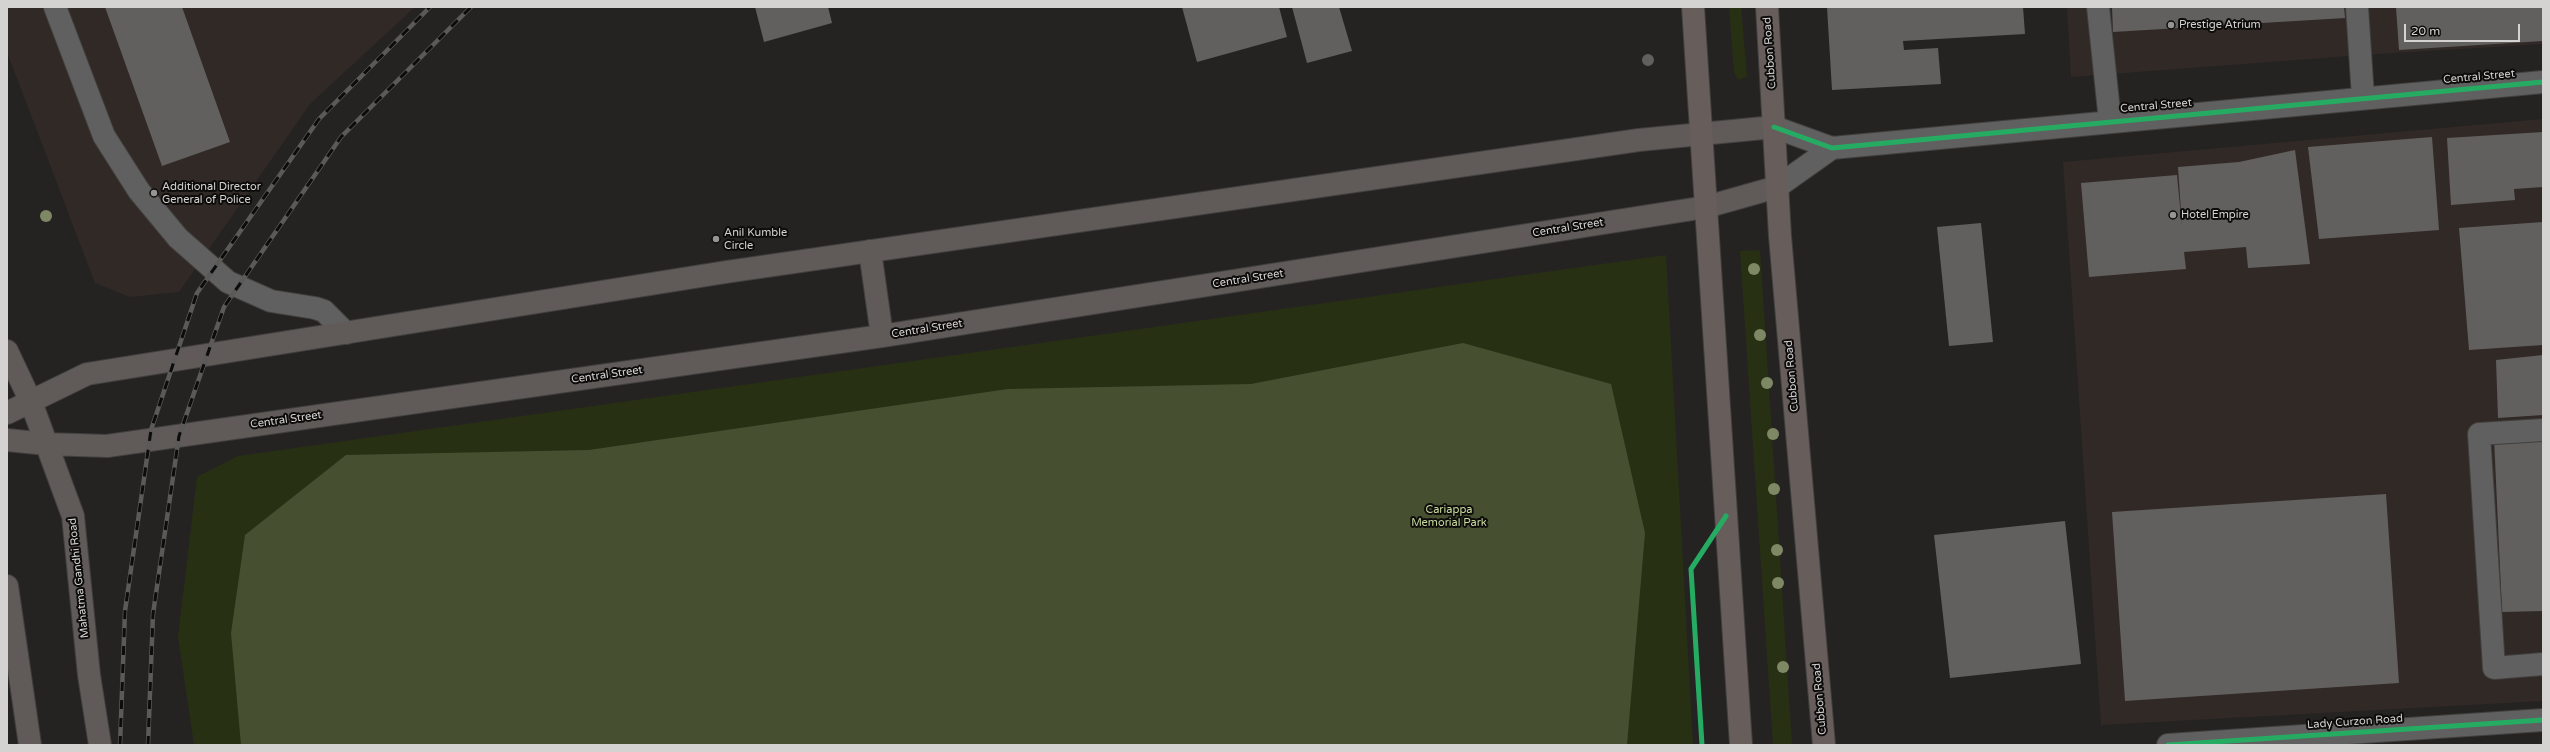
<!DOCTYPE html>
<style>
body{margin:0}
#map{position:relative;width:2550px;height:752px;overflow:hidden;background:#242322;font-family:"Varela Round",sans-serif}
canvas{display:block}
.frame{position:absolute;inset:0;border:8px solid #d5d3d2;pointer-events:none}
.scale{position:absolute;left:2404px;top:24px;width:116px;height:18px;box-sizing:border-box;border:2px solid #d5d3d2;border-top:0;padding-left:5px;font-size:12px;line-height:14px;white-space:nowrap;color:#d5d3d2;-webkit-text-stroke:3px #0d0c0b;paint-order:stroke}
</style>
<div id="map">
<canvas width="2550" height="752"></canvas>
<div class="frame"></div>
<div class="scale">20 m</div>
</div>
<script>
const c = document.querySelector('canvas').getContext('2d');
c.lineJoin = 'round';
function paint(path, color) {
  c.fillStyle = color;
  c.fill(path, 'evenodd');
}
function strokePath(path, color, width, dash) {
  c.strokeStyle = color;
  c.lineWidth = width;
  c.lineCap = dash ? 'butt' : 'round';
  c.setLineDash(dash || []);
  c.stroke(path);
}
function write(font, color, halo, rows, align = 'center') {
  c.font = font + ' "Varela Round",sans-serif';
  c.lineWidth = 4;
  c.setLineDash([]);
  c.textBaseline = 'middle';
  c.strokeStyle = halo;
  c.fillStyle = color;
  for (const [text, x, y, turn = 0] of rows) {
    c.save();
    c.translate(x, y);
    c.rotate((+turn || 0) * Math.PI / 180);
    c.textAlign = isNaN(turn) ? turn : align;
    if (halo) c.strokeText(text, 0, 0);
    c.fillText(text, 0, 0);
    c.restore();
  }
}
paint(new Path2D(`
 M7,7H415L310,104L179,292L130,297L95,283L7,52Z
 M2067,7H2543V44L2376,54L2071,77Z
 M2543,119V701L2101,725L2063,162Z`), '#312926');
paint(new Path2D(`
 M1729,7H1741L1747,76L1739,80L1734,73Z
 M1760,250L1792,745H1773L1740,251Z
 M1666,255L1693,745H194L178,637L197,477L238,456Z`), '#283014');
paint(new Path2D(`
 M1463,343L1611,384L1645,533L1627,745H241L231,633L245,535L346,455L589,450L1008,389L1251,384Z`), '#465031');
paint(new Path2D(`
 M105,7H182L230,142L162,166Z
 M755,7H828L832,23L764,42Z
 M1182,7H1279L1287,37L1197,62Z
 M1292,7H1339L1352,51L1307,63Z
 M1827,7H2023L2025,34L1903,41L1904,50L1938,48L1941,84L1832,90Z
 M2112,7H2344L2345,18L2113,32Z
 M2396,7H2543V41L2399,50Z
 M1642 60a6 6 0 1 1 12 0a6 6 0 1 1-12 0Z
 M2543,132V187L2514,189L2515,200L2451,205L2447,138Z
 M2432,137L2439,230L2319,239L2308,147Z
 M2295,150L2310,264L2248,268L2246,247L2184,252L2186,269L2089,277L2081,183L2177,175L2182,227L2178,167L2239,162Z
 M2543,222V345L2469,350L2459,228Z
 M1981,223L1993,342L1949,346L1937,227Z
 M2543,355V415L2498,418L2496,360Z
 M2543,436V611L2502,612L2494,438Z
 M2386,494L2399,683L2125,701L2112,512Z
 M2065,521L2081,664L1950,678L1934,535Z`), '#61605f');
const service = new Path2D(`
 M55,7L104,136L139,191L178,238L228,282L271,301L315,308L324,311L346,333
 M2098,7L2110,121
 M2357,7L2363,97
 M2543,430L2479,434L2494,668L2543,664`);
const tertiary = new Path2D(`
 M1774,127L1832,148L2543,82
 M1777,187L1832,148
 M2168,745L2543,720`);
const secondary = new Path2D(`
 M870,251L882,336
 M7,351L31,402L73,516L89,675L100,745
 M7,413L87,374L726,272L1639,140L1774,127
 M7,440L47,444L107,446L882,336L1706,207L1777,187
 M7,586L30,745`);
const primary = new Path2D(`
 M1693,7L1741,745
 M1767,7L1780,236L1824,745`);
strokePath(service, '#41403f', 24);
strokePath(tertiary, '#41403f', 24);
strokePath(secondary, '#41403f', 24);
strokePath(primary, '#41403f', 24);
strokePath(service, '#616060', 22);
strokePath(tertiary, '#616060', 22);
strokePath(secondary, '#605a59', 22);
strokePath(primary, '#675e5c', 22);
const rail = new Path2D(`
 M120,745L125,611L151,430L197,293L319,119L430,7
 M148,745L153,614L179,436L224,307L341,137L471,7`);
strokePath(rail, '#5b5a59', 4.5);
strokePath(rail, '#0d0c0b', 3, [9]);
strokePath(new Path2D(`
 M1774,127L1832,148L2543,82
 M1702,745L1691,569L1726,516
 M2168,745L2543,720`), '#26ab63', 5);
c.fillStyle = '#7e8865';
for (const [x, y] of [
 [46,216],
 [1754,269],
 [1760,335],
 [1767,383],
 [1773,434],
 [1774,489],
 [1777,550],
 [1778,583],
 [1783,667]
]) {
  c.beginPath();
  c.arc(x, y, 6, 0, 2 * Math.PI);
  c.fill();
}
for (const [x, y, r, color] of [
 [2171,25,4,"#979594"],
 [154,193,4,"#979594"],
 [2173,215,4,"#979594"],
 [716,239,4,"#979594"]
]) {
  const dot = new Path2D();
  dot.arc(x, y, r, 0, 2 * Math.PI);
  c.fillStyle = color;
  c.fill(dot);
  strokePath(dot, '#0d0c0b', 1.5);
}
write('11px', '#d5d3d2', '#0d0c0b', [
 ["Prestige Atrium",2179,25],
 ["Additional Director",162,187],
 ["General of Police",162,200],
 ["Hotel Empire",2181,215],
 ["Anil Kumble",724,233],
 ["Circle",724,246]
], 'left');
write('11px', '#d5d3d2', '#0d0c0b', [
 ["Cubbon Road",1770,53,-94],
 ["Central Street",2479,77,-5],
 ["Central Street",2156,106,-5],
 ["Central Street",1568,228,-9],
 ["Central Street",1248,279,-9],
 ["Central Street",927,329,-9],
 ["Central Street",607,375,-8],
 ["Cubbon Road",1792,376,-95],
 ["Central Street",286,420,-8],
 ["Mahatma Gandhi Road",79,578,-96],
 ["Cubbon Road",1820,699,-95],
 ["Lady Curzon Road",2355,722,-4]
]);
write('11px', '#c7db9c', '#0d0c0b', [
 ["Cariappa",1449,510],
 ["Memorial Park",1449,523]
]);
</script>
